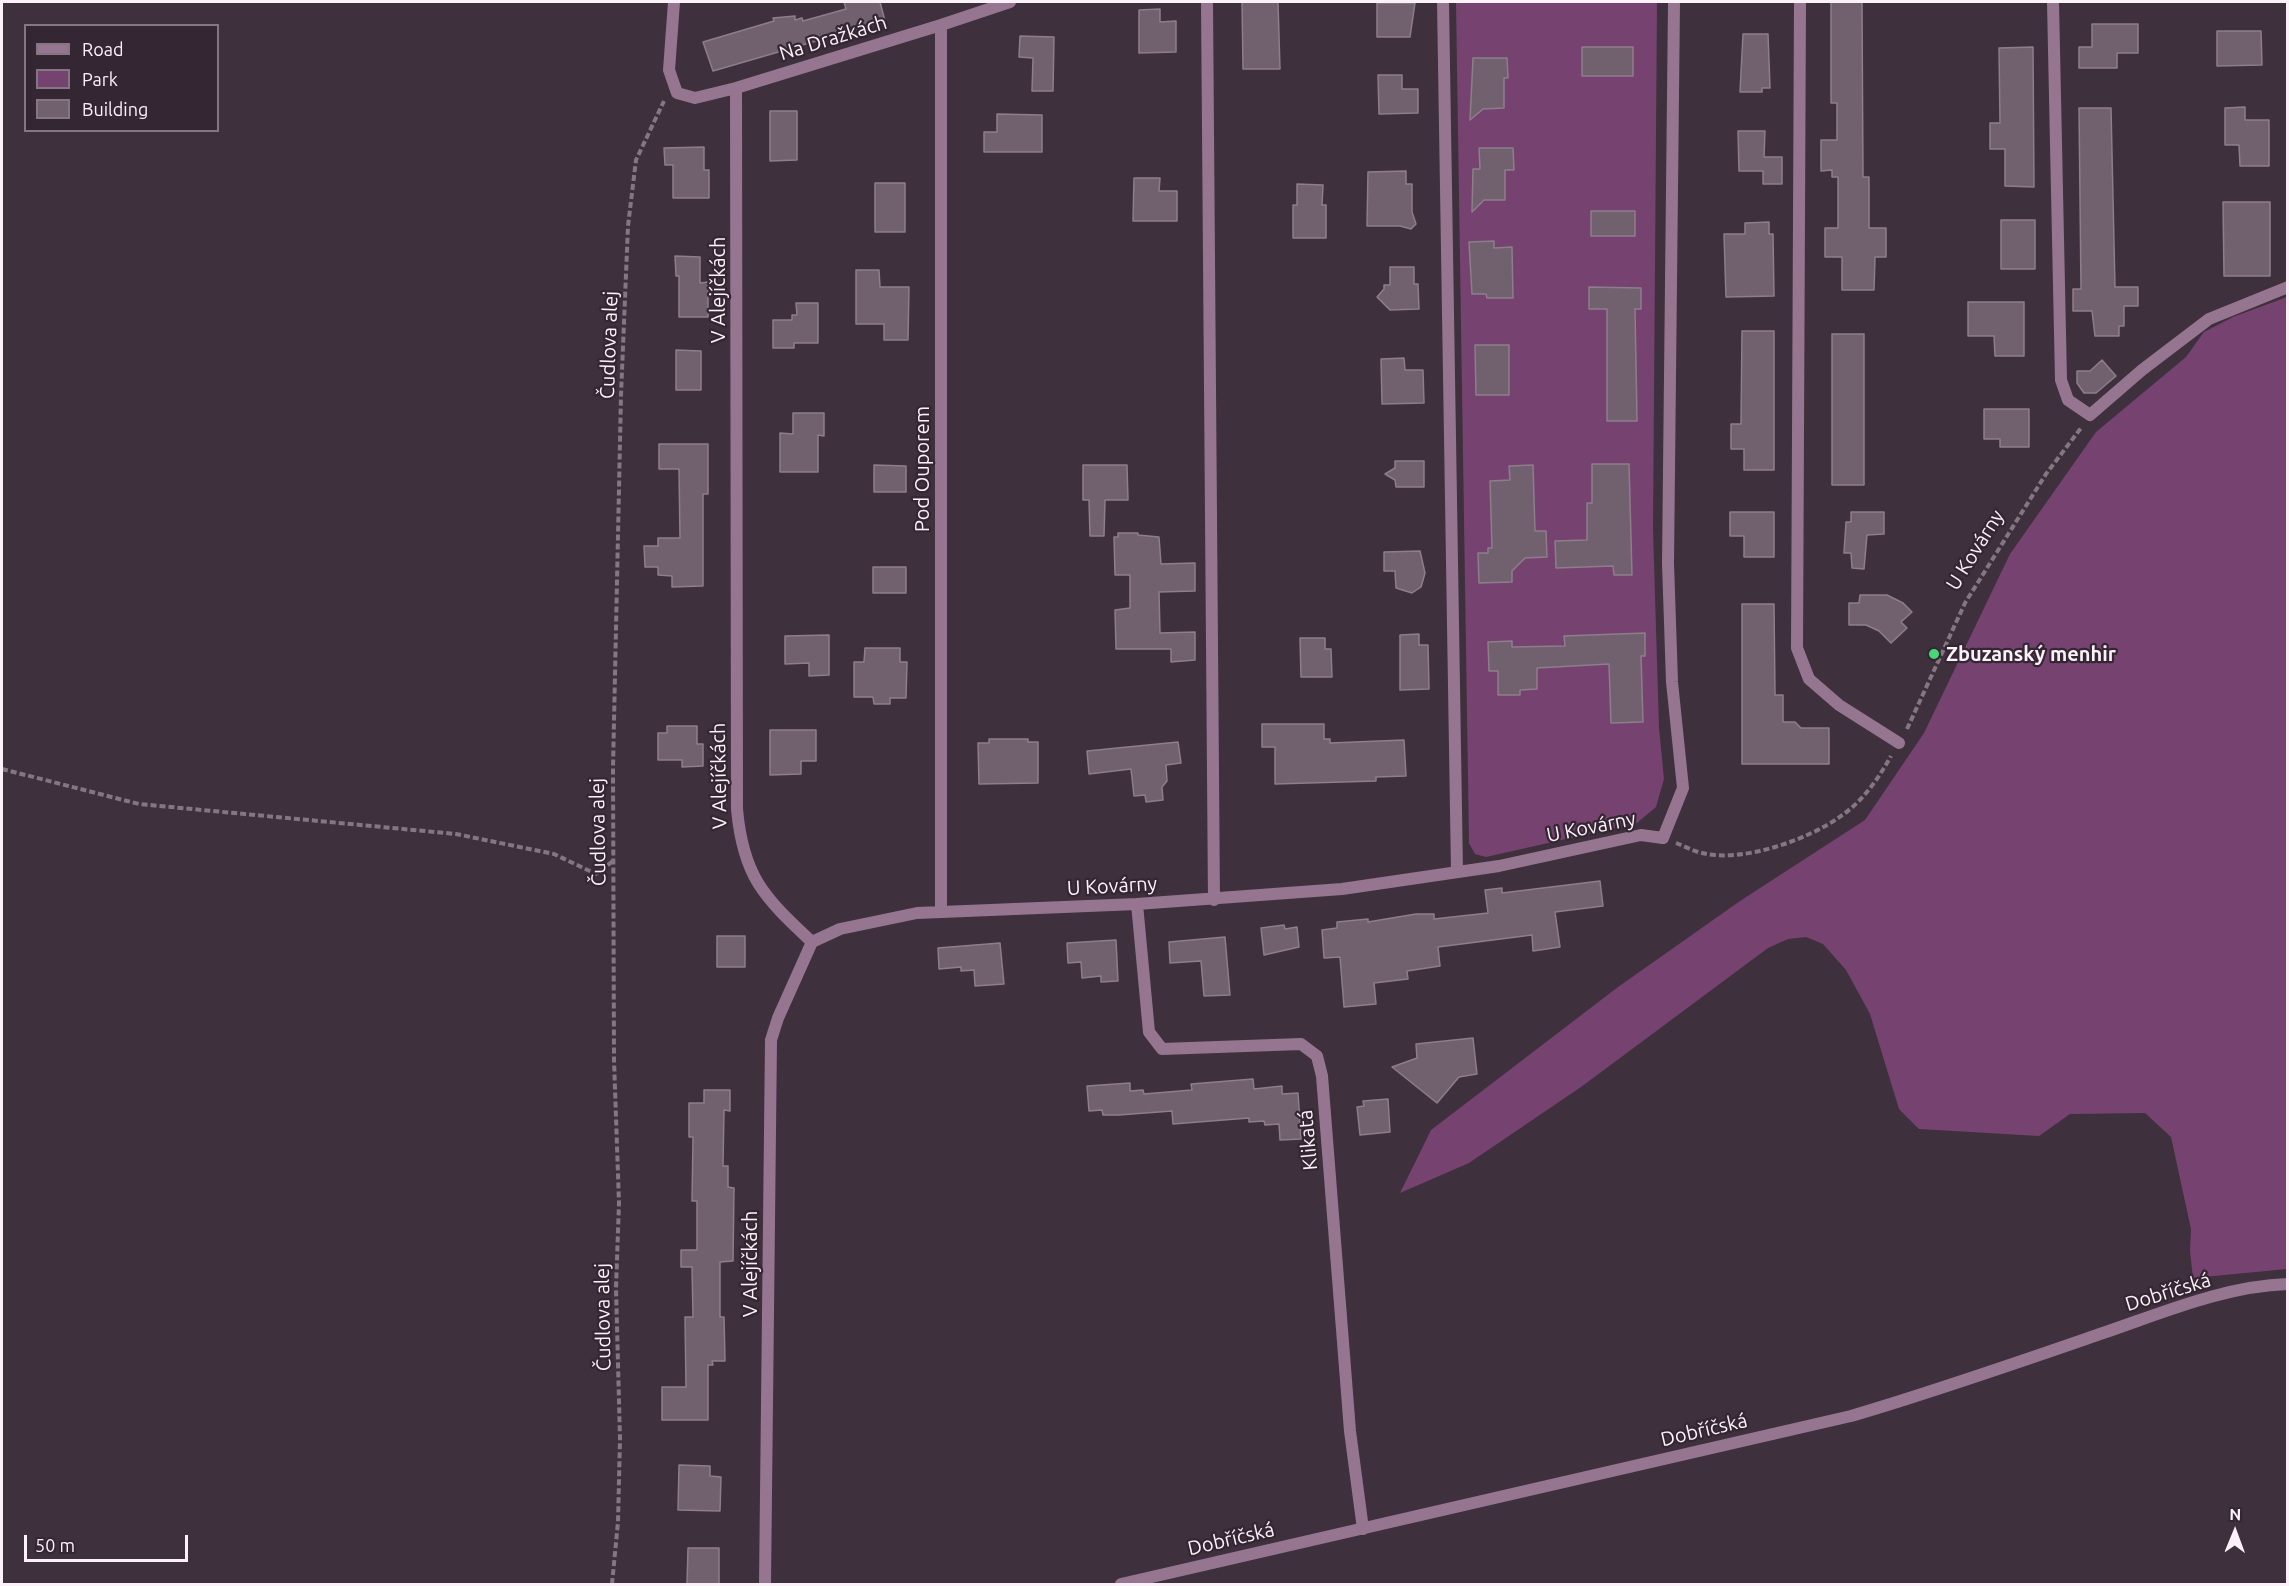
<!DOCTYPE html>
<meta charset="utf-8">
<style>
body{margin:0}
#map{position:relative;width:2289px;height:1586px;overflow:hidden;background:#3f303d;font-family:Ubuntu,sans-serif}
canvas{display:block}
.frame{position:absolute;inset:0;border:3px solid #fbf1f9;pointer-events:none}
.legend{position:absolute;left:24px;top:24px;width:195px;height:108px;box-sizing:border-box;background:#352633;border:2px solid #847782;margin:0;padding:8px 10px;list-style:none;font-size:18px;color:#fbf1f9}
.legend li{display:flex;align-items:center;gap:12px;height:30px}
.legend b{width:30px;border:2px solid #847782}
.north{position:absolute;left:2205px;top:1502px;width:60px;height:60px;-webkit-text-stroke:4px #352633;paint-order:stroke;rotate:1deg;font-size:16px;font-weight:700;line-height:24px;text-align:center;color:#fbf1f9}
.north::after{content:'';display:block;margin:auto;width:21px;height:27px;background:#fbf1f9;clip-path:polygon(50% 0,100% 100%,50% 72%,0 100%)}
.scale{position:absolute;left:24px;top:1535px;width:164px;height:27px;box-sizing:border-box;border:3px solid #fbf1f9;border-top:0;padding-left:8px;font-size:18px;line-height:21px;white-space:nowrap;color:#fbf1f9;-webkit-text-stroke:4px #352633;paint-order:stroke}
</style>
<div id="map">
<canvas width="2289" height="1586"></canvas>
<div class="frame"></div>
<ul class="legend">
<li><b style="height:8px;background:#967591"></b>Road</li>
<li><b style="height:16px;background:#764270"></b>Park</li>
<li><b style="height:16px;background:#71616f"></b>Building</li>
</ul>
<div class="north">N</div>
<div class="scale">50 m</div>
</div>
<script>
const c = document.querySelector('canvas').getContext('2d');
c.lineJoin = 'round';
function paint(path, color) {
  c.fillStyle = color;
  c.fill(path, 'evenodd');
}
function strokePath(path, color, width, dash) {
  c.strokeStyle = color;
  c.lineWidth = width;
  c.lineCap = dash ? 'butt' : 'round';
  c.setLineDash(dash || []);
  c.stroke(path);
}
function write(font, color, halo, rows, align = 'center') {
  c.font = font + ' Ubuntu,sans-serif';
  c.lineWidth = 4.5;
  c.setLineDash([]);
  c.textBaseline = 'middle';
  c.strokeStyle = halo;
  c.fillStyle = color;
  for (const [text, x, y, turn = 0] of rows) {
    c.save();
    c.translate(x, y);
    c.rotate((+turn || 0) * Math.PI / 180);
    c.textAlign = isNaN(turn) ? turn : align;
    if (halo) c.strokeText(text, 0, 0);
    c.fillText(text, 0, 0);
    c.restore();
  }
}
paint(new Path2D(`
 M1456,2H1657L1653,528L1659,728L1664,779L1656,807L1637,823L1486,857L1475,854L1469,843Z
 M2287,297V1269L2193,1278L2190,1251L2191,1229L2171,1137L2145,1113L2070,1114L2039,1136L1919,1129L1899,1109L1870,1014L1846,970L1823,944L1806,937L1788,939L1768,948L1581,1087L1469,1163L1400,1193L1431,1130L1618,987L1740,901L1865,820L1924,733L2010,554L2096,432L2186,357L2204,332L2233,317Z`), '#764270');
const building = new Path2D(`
 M844,2H880L885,21L713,71L703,42L774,21L773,18L795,16V20L802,18L803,21L846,9Z
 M1242,2H1278L1280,69H1243Z
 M1831,2H1862L1863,177H1869V228H1886V257H1875L1874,290H1842V257H1825V228H1838V177H1832V170L1821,171V140H1837V103H1831Z
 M1377,3H1415L1410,37H1377Z
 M1160,9V22L1176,21V52L1139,53V10Z
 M2092,24H2138V53H2117V68H2079V47H2092Z
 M2217,31H2261L2262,65L2217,66Z
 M1743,34H1768L1770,88H1762V92H1740Z
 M1020,36L1054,37L1053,91H1032L1033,58L1019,57Z
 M1582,47H1633V76H1582Z
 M2033,47L2034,187L2005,186V149H1990V123H2000L1999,48Z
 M1473,58H1507L1508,78H1504V108L1483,109L1470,120Z
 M1378,75H1402V89H1418V113L1379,114Z
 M2245,107V120H2269V166H2240L2239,145H2225V108Z
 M2079,108H2111L2115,287H2138V306H2124V326H2119V336H2095L2092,311H2073V289H2081Z
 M770,111H797V160L770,161Z
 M997,114L1042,115V152H984V132H997Z
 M1738,131H1765L1764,157H1782V184H1763V171H1739Z
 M704,147V170H709V198H673V165H665L664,148Z
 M1479,148H1513L1514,170H1505V200H1484L1472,212L1473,169H1480Z
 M1406,171V184H1412V212L1416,224L1411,229L1400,226H1367L1368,172Z
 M1134,178H1160L1159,191H1177V221H1133Z
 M875,183H905V232H875Z
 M1297,184L1323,185L1322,205H1326V238H1293V205H1297Z
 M2223,202H2270V276H2224Z
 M1591,211H1635V236H1591Z
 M2001,220H2035V269H2001Z
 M1769,222V234H1773L1774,296L1726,297L1724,234H1745V223Z
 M1494,241V248L1512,247L1513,298H1487L1486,294H1472L1469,242Z
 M675,256L700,257V283L708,282V317H679V276H676Z
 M1390,267H1414V284H1418L1419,309L1390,310L1377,297L1384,289V285H1390Z
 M856,270H879L880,287H909L908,340H884V324H856Z
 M1589,287L1641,288V309H1635L1637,421H1607V309H1589Z
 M1968,302H2024V356H1995L1994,336H1968Z
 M796,303H818V343H794V348H773V320H792V315H797Z
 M1742,331H1774V470H1744V449H1731V424H1741Z
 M1832,334H1864V485H1832Z
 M1475,345H1509V395H1476Z
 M676,350L701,351V390H676Z
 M1404,358L1405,370H1423L1424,403L1382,404L1381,359Z
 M2102,360L2116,376L2096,393H2084L2077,383V371H2090Z
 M1984,409H2029V447H2000V439H1984Z
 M793,413H824V436L818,435V472H780V433L793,434Z
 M659,444H708V494H703V586L672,587V576L658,575V567H645L644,546H658V538H680L679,469H659Z
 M1395,461H1424V487H1396L1395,480L1385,474L1395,468Z
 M1592,464H1629L1632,575H1614L1613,566L1556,568L1555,541L1587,540V503H1592Z
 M874,465L906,466V492H874Z
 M1083,465H1127L1128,500H1105L1104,536H1090L1089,500H1083Z
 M1533,465L1535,531H1546L1547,557L1525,558L1512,571V582L1479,583L1478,553H1488V548H1492L1490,481L1510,480L1509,466Z
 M1730,512H1774V557H1744V536H1730Z
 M1851,512H1884V534L1867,535L1864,569L1852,568L1851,553H1844L1846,522H1851Z
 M1118,533H1138V535L1159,537L1161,564L1195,563V591L1159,592L1160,633L1195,632V660L1171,662V649H1116L1115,610L1130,608V575H1115L1114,537H1118Z
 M1420,551L1425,573L1421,587L1412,593L1396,588L1395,571H1384V552Z
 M873,567H906V593H873Z
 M1860,595H1887L1903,603L1912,612L1901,622L1907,628L1891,643L1879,631L1866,625H1849V603H1859Z
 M1742,604H1774L1775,695H1783V722H1795L1801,728H1829V764H1742Z
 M1645,633V656H1641L1643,722L1611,723L1609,664L1537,668V689L1520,690V695H1498V671H1489L1488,642L1512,641V647L1565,646L1564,636Z
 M1419,634V645H1428L1429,689L1400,690V635Z
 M829,635V675L809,676V663L785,664V636Z
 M1300,638H1325V649H1331L1332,677H1301Z
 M865,648H900V662H907L906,698H890V704H874L873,697H854V662H864Z
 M1262,724H1324V739H1330V743L1404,740L1406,776L1376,777V781L1275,784V747H1262Z
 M667,726H697V744H703V766L682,767V760H658V733H667Z
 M770,730H816V761H801V774L770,775Z
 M989,739H1028V742H1038V783L979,784L978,743H989Z
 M1178,742L1181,763L1166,765L1167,781L1162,787L1163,800L1146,802L1145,795L1134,796L1131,769L1089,774L1087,751Z
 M1600,881L1603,906L1555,912L1560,947L1533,951L1532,935L1438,947L1440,966L1407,971L1408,979L1374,983L1376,1004L1344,1007L1340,957L1324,958L1322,930L1337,928V922L1368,919V922L1416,914H1434V919L1488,913L1485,890L1502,888V893Z
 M1284,925L1285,929L1297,927L1299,947L1264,955L1261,928Z
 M717,936H745V967H717Z
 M1225,937L1230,995L1204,996L1201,961L1170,963L1169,942Z
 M1116,940L1118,981L1101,982V976L1082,978L1081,962L1068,963L1067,943Z
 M1000,943L1004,984L975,986L974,970L961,971V967L939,969L938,948Z
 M1473,1038L1477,1074L1459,1077L1437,1103L1392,1067L1417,1058L1416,1044Z
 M1253,1079L1254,1089L1282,1086V1094L1298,1093L1301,1139L1280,1140L1279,1124L1265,1125L1264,1121L1249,1122V1118L1173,1124L1172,1111L1119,1115H1103L1102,1110L1089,1111L1087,1086L1130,1083V1091L1143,1090L1144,1094L1192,1090L1191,1084Z
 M704,1090H730V1111L724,1110L723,1166H728V1187L734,1188L733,1261L720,1262V1317H724L725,1361H712L713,1365H708V1420H662V1387H686L685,1317H693L692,1267H681V1250H697V1201H692L693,1137H689V1103H704Z
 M1388,1099L1390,1132L1360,1135L1357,1107L1364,1106L1363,1101Z
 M679,1465L710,1466V1476L721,1477L720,1511L678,1510Z
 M688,1548H719V1584H687Z`);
paint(building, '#71616f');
strokePath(building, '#8e7d8b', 1.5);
strokePath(new Path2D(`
 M1907,729L1965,603L2046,474L2081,428
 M2,769L139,804L456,834L554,854L596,874L613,861
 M1676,843C1684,846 1693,851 1702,853C1742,863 1808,840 1841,816C1863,801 1878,779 1891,756
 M612,1584L618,1522L620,1439L616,1288L619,1203L614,1060L613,768L621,395L628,226L636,160L664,101`), '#847782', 4, [6, 3]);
strokePath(new Path2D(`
 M674,2L669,70L677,93L695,98L736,88L737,809C743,877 764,897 812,942L778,1018L771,1040L765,1584
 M1207,2L1214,900
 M1443,2L1457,872
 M1800,2L1797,648L1809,679L1839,705L1899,743
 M2053,2L2061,380L2068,400L2090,415L2142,370L2209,319L2288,287
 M736,88L941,25L1010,2
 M1137,904L1149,1032L1162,1049L1301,1044L1317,1056L1322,1076L1350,1431L1363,1529
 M941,912V25
 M812,942L840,929L917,913L1137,904L1342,889L1499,866L1641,835L1663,838L1683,788L1672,682L1668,563L1674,2`), '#967591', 12);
strokePath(new Path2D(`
 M1121,1584L1851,1416C1936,1391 2019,1362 2103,1333C2162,1313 2224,1286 2288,1284`), '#967591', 12);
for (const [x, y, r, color] of [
 [1934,654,6,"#47d779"]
]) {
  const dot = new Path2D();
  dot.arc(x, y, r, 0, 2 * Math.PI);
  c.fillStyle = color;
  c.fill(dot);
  strokePath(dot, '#352633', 2);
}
write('20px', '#fbf1f9', '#352633', [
 ["Na Dražkách",833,38,-17],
 ["V Alejíčkách",718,290,-90],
 ["Čudlova alej",609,345,-88],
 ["Pod Ouporem",922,469,-90],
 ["U Kovárny",1975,550,-58],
 ["V Alejíčkách",719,776,-91],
 ["U Kovárny",1591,827,-11],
 ["Čudlova alej",598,832,-91],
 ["U Kovárny",1112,886,-3],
 ["Klikatá",1308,1140,-95],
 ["V Alejíčkách",750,1264,-90],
 ["Dobříčská",2168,1292,-17],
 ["Čudlova alej",603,1317,-91],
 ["Dobříčská",1704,1430,-13],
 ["Dobříčská",1231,1539,-13]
]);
write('bold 20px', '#fbf1f9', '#352633', [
 ["Zbuzanský menhir",1946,654]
], 'left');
</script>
